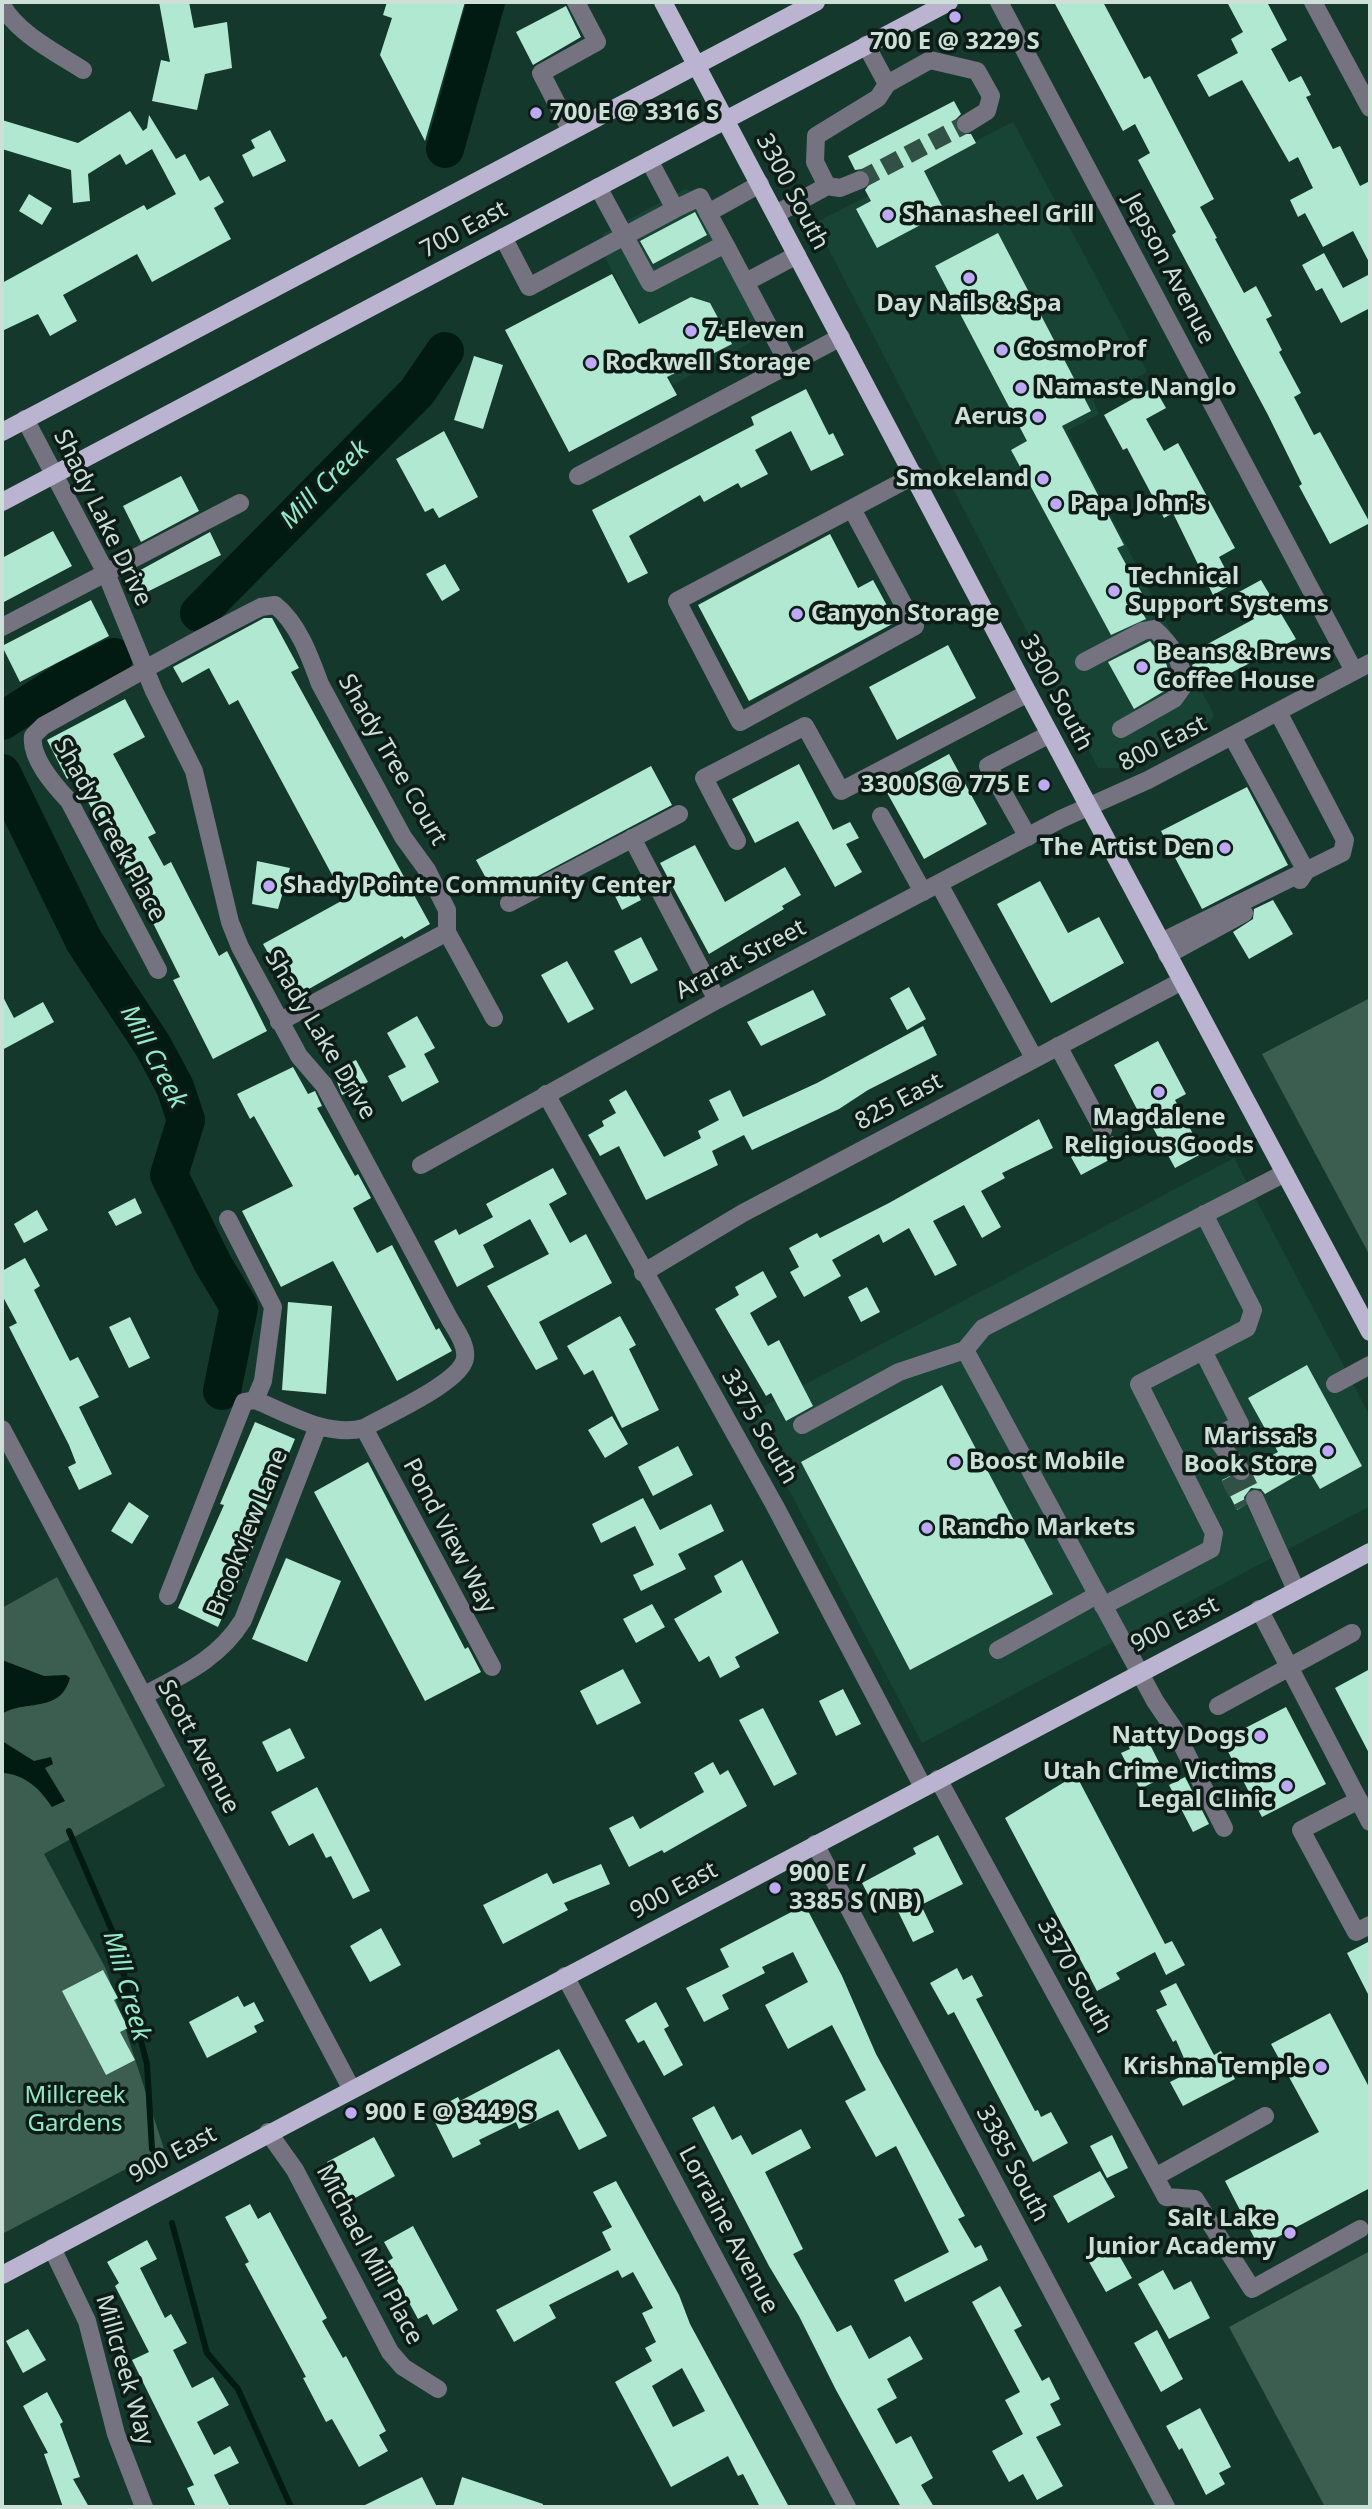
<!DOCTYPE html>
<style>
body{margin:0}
#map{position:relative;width:1372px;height:2509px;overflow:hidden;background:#15382c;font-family:"Noto Sans",sans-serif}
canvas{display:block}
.frame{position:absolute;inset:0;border:4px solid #cde0d8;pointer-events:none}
</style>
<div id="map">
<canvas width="1372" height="2509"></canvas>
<div class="frame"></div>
</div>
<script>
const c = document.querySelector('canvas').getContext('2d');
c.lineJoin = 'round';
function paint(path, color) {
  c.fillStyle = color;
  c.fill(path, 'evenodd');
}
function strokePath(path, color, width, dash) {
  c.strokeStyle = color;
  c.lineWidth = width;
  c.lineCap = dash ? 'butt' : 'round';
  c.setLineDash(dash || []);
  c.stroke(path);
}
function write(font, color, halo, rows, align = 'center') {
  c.font = font + ' "Noto Sans",sans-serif';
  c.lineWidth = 7;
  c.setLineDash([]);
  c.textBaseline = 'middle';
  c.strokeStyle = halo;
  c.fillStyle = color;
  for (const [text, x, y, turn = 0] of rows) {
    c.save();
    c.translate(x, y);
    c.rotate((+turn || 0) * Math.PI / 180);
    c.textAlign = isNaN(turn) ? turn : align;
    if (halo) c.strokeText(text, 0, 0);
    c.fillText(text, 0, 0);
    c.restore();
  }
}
paint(new Path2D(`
 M1013,122L1147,372L1093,400L1099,414L1067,431L1214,715L1211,721L1121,768H1098L815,223Z
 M685,189L702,193L775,329L673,385L599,246L604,233Z
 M1234,1158L1370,1416V1506L922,1743L749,1414Z`), '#184436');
paint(new Path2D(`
 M1370,998V1256L1262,1054Z
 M57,1577L165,1786L44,1854L106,1969L164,2149L2,2234V1608Z
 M1370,2251V2507H1325L1229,2327Z`), '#3b5e51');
paint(new Path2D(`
 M2,1660L44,1676L66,1675L70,1678C60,1714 26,1699 2,1714Z
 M2,1741L34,1761L51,1757L53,1764L45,1768L65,1801L52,1807C40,1789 25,1774 2,1773Z`), '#011b12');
strokePath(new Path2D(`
 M69,1831L113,1933L147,2064L152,2149
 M172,2223L207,2353L238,2389L291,2507`), '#011b12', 6);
strokePath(new Path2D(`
 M445,149L486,2
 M199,613L417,392L445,351
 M2,721L68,679L114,657
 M2,773L84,941L153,1046L175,1087L186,1120L169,1175L213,1264L239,1307L222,1391`), '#011b12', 38);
paint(new Path2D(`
 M159,2H189L194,28L227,22L232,68L205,74L197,110L152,101L161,60L170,62Z
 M387,2H465L425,141L380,55L392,18L383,15Z
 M1054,2H1103L1144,79L1150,76L1214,199L1200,207L1217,238L1215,239L1244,293L1256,286L1272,316L1266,319L1282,350L1279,352L1301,393L1294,397L1314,435L1320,432L1370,523L1330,544L1299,486L1302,484L1268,415L1172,235L1176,232L1138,160L1150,153L1135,124L1123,131Z
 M1227,2H1267L1287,40L1271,49L1289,82L1301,76L1311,95L1306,97L1333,149L1340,146L1360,186L1370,181V264L1353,231L1323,247L1305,213L1298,217L1290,200L1313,188L1298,157L1289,162L1242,80L1209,97L1197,75L1238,53L1231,39L1243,32Z
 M566,6L581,37L533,65L516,32Z
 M954,101L961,114L956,119V129L961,134H971L976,143L924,171L945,212L877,248L856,209L871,201L865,190L871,182V176L862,169L855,170L848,156Z
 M130,111L143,131L147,128L149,115L176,159L185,154L200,181L209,176L224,202L214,208L231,239L152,282L137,254L63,295L77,321L50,336L38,314L2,331V283L144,205L147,210L176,194L152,149L126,165L120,154L88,174L90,201L73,203L71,170L2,149V120L78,143Z
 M270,130L286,161L253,177L242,155L255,148L251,140Z
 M29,194L52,208L42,225L19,211Z
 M695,212L707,235L653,264L640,241Z
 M998,233L1091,411L1062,426L1124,545L1117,548L1150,608L1142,612L1146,619L1111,635L1011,450L1027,441L935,266Z
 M1324,253L1343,288L1370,274V308L1341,323L1322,288L1316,291L1302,265Z
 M612,274L639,324L691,297L710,303L732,344L667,377L677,395L569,452L505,330Z
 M474,356L503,365L483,429L454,420Z
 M1154,387L1166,408L1146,419L1164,451L1178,443L1235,548L1219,557L1233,584L1213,595L1173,513L1164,518L1127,448L1123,450L1104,415Z
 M806,389L829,435L833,433L844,455L811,471L791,431L755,450L768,474L741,488L738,483L704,502L700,495L629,536L648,573L628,583L592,510L754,425L751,417Z
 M444,431L478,497L439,518L433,508L425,512L396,459Z
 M181,476L199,511L141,542L123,506Z
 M53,531L72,566L2,603V558Z
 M210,532L221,555L145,593L135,573Z
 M830,534L858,588L873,580L896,622L749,701L698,605Z
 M445,564L460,590L442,601L426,574Z
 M1261,580L1296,639L1202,688L1192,665L1207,657L1202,647L1254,619L1239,592Z
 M91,600L109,636L20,682L2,646Z
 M264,618H272L299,668L291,672L430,924L404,939L402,936L293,998L263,944L345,899L238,700L229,705L209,668L182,683L173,667Z
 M1150,641L1165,660L1172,682L1166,690L1134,709L1108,662Z
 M948,645L976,698L897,740L869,687Z
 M125,699L145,737L113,754L156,833L148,837L164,866L171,862L219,956L227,951L267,1031L213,1059L173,980L180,977L129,875L73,775L67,779L47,740Z
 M949,754L987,824L924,859L885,789Z
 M799,764L833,830L850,822L859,838L846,844L862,872L835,887L798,821L755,843L732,799Z
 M651,766L672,805L502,895L498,888L493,891L476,860Z
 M1247,787L1288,865L1202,909L1161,831Z
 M695,845L725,902L785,867L801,895L782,906L784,909L709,954L660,863Z
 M257,861L290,868L278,909L252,904Z
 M632,881L641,900L622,910L612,890Z
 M1040,881L1068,933L1099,917L1124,963L1051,1003L997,904Z
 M1273,900L1293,934L1249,959L1233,932L1253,919L1254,909Z
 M641,937L658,970L631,984L614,951Z
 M567,961L594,1009L568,1023L541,975Z
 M909,987L926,1019L907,1030L890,998Z
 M813,990L826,1015L761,1046L747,1022Z
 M2,995L14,1018L43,1002L54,1022L2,1050Z
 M417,1016L435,1048L424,1054L439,1082L402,1102L388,1076L406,1067L387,1033Z
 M923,1026L937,1055L868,1090L839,1109L752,1150L744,1135L712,1151L718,1165L646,1200L619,1146L600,1156L588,1135L604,1126L602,1121L616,1113L609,1100L626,1090L664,1157L701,1138L698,1131L719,1120L709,1100L730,1090L743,1117L817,1083Z
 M1158,1041L1186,1094L1175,1100L1203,1153L1175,1168L1146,1115L1141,1117L1114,1065Z
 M356,1060L368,1082L342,1095L333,1071Z
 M293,1067L308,1094L315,1091L322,1106L317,1108L355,1176L358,1174L371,1198L353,1208L377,1253L392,1245L436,1330L439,1328L452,1351L397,1381L333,1261L281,1287L242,1211L293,1186L254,1116L250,1119L237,1094Z
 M1039,1119L1053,1148L1002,1173L1005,1178L981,1191L1001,1227L982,1238L964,1205L933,1221L957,1265L935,1276L909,1228L883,1243L879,1234L832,1260L841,1276L804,1297L790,1272L799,1267L789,1248L817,1233L820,1238L889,1203Z
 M1113,1136L1122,1153L1081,1175L1071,1157Z
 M553,1168L567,1194L549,1204L570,1243L586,1234L612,1283L539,1322L558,1359L536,1370L487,1286L549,1254L530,1219L483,1245L494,1267L457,1287L434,1241L456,1229L459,1235L493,1217L486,1204Z
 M135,1198L142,1213L116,1226L108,1212Z
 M37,1210L48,1230L24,1243L14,1224Z
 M25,1258L40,1286L34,1290L70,1361L78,1357L99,1397L79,1407L112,1474L79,1490L68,1467L76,1463L69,1445L9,1327L17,1323L2,1295V1271Z
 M763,1271L777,1297L750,1313L768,1346L779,1340L813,1406L786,1421L771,1393L766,1396L715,1309L739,1295L735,1287Z
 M867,1287L880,1312L861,1322L848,1297Z
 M288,1302L332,1306L326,1394L282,1390Z
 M620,1316L636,1345L629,1349L659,1410L622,1428L593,1370L584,1375L567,1346Z
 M130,1317L150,1358L129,1368L109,1327Z
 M1307,1365L1362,1466L1320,1489L1308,1469L1265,1494L1261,1489L1251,1488L1244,1497L1245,1505L1237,1510L1222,1480L1230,1476L1237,1482L1247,1480L1252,1475L1251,1466L1278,1452L1248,1398Z
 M942,1385L1053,1594L910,1670L801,1462Z
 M612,1416L628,1444L605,1458L588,1430Z
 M255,1422L295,1439L251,1544L254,1545L218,1627L178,1608L224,1505L220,1504Z
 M678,1446L693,1475L653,1496L638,1467Z
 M368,1462L465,1649L468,1647L481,1672L425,1701L314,1492Z
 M643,1498L660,1530L711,1504L724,1531L678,1554L686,1569L641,1591L633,1575L654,1565L635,1526L601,1543L592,1524Z
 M129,1502L149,1516L132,1544L111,1531Z
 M286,1558L341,1581L307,1662L252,1639Z
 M742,1560L779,1633L735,1657L740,1667L720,1678L709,1656L699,1662L674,1619L722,1592L714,1576Z
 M652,1604L665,1627L636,1643L623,1619Z
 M623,1669L641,1703L597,1725L580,1691Z
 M1370,1669V1755L1335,1688Z
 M843,1689L861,1724L836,1736L819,1701Z
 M1286,1707L1326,1784L1262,1817L1222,1740Z
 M763,1708L797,1774L774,1786L739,1720Z
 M290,1728L305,1758L277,1772L262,1742Z
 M1144,1733L1166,1776L1140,1789L1121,1753L1130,1749L1126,1741Z
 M713,1762L720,1775L728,1770L747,1806L664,1853L662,1850L629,1867L609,1828L633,1816L640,1829L704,1792L694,1773Z
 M1076,1775L1165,1944L1172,1941L1185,1965L1166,1975L1155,1952L1116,1973L1120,1979L1097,1991L1005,1818Z
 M1185,1777L1209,1824L1193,1832L1169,1785Z
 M317,1787L370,1891L353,1899L331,1856L326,1858L313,1833L289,1846L271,1812Z
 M938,1835L963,1884L921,1905L934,1932L913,1942L892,1899L875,1908L862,1883L916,1854L913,1848Z
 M601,1864L610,1884L564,1903L568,1910L503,1944L483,1905L547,1873L553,1884Z
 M805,1905L842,1976L876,2054L965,2216L958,2219L975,2248L981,2245L988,2260L905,2302L894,2280L949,2252L896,2146L876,2157L845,2101L866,2090L832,2025L788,2049L765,2005L808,1982L793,1952L762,1967L765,1973L722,1995L729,2009L704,2022L686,1988L729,1967L720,1949Z
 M381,1928L401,1965L370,1982L350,1946Z
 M1370,1941V1998L1347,1953Z
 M957,1968L963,1980L972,1975L983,1996L976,1999L1035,2111L1038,2110L1041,2117L1051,2112L1068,2143L1033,2162L954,2012L948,2015L930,1983Z
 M103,1970L118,1998L114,2000L128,2028L120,2032L135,2060L106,2075L62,1991Z
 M1176,1983L1214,2055L1221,2051L1235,2079L1183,2106L1170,2082L1190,2072L1176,2040L1173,2042L1156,2010L1167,2005L1160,1991Z
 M238,1996L244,2007L254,2002L264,2021L254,2026L257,2032L207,2058L189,2022Z
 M656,2002L669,2026L664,2029L683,2065L664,2076L644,2040L638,2043L625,2020Z
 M1330,2013L1370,2089V2188L1259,2247L1225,2181L1319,2132L1271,2044Z
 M559,2049L607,2136L579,2150L558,2110L519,2129L516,2122L479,2140L481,2144L453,2158L430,2112L458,2097L460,2101Z
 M714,2106L732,2140L741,2135L752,2155L801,2129L811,2148L765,2172L803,2249L793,2254L837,2332L851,2325L869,2359L910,2336L923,2359L887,2379L897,2398L877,2409L896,2444L911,2436L933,2478L921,2485L934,2507H901L836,2390L799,2316L769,2266L692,2118Z
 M1112,2135L1128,2168L1107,2178L1090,2146Z
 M374,2137L395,2176L348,2202L327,2162Z
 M1100,2171L1115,2197L1068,2223L1053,2196Z
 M616,2181L679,2295L690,2324L789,2507H760L743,2474L738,2476L728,2456L671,2487L615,2382L652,2361L645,2348L656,2342L642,2313L653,2308L633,2272L622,2278L618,2270L549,2305L556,2318L514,2342L496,2310L611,2250L602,2232L612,2227L593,2192ZM682,2368L705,2411L673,2427L652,2386Z
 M250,2204L258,2219L270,2212L327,2318L322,2321L343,2358L346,2356L386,2431L379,2435L388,2451L359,2467L332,2419L326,2422L303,2378L306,2377L245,2264L249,2262L225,2217Z
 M413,2226L458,2310L433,2325L427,2314L418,2319L387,2262L393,2258L384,2242Z
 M147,2240L157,2259L140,2268L165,2318L171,2314L187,2343L173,2350L192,2388L213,2377L229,2405L197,2422L214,2455L230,2446L239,2463L214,2475L230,2507H196L187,2488L194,2485L132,2360L149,2352L115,2286L119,2283L107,2262Z
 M1115,2248L1132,2278L1106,2292L1089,2262Z
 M1163,2270L1174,2290L1191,2281L1210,2318L1169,2339L1138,2284Z
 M1000,2286L1022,2326L1014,2330L1042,2381L1049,2377L1060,2399L1050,2404L1061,2425L1036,2437L1063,2486L1037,2500L1023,2474L1009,2482L992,2451L1023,2434L1005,2400L1020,2392L972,2302Z
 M28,2329L46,2360L23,2373L6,2341Z
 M1157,2330L1183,2379L1161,2392L1134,2343Z
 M47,2392L63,2422L60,2424L80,2477L73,2479L89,2507H63L44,2454L48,2453L23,2406Z
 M1200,2408L1231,2467L1219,2473L1225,2484L1206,2495L1182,2448L1179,2450L1166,2426Z
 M422,2477L437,2507H361Z
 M462,2477L543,2504L542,2507H453Z`), '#b1e8d2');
strokePath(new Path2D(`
 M860,180L966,124
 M1241,1471L1255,1499
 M1229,1477L1244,1506`), '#315146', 18, [18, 9]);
strokePath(new Path2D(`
 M999,2L1354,671
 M1313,2L1370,108
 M2,5C18,34 57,53 83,70
 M866,45L887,84
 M571,131L541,73L597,42L576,2
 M649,160L675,209L700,197L708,213L760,184
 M860,180L840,188L827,186L815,162L816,136L878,98L887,84L930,60L977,71L991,96L987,111L966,124
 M598,187L650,283L725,244L789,365
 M708,213L725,244
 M776,214L827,186
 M503,237L529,287L675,209
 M746,282L797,255
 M25,419L106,573L154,691L194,771L230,922L240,947L299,1056L324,1085L449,1318C455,1329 467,1344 465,1358C462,1382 386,1415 364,1428C328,1438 287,1413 255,1400L244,1402L168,1596
 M578,476L841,337
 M852,509L915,626L740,722L677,601L915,475
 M2,627L240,503
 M1084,662L1143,631L1154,629C1172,645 1182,661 1184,685L1174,699L1121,729
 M1232,736L1306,871L1300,880
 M881,816L923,892
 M1028,837L988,766L1050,734
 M632,838L717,1000
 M737,841L704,778L805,726L841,791L1028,693
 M939,884L1034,1058
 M509,903L679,814
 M1161,942L1342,853L1345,840L1278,712
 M1167,955L1244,913
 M158,970L69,801C54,785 30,758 33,736L43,726C116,686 187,644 261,607L275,605C298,623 310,657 320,684L403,837L427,870L447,910V932L494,1018
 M279,1022L447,932
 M1058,1046L1103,1130
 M546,1094L775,1506L923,1787
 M421,1165L717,1000L1061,819L1148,780L1370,663
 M228,1219L273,1307L263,1381L255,1400
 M643,1273L743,1213L1182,981
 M1203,1351L1240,1424L1215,1437L1241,1471
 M1335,1384L1370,1365
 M802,1425L899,1372L965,1350
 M364,1428L492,1667
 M2,1429L351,2088
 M1255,1499L1296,1590
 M1103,1606L1211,1549L1214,1533L1139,1384L1247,1328L1253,1310L1204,1214
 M1259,1609L1370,1822
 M998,1650L1097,1595
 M143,1696C182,1675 219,1659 243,1620L318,1426
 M1218,1706L1352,1633
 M938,1779L1166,2197L1195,2199L1252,2289L1360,2229
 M1359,1800L1301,1830L1356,1932L1370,1925
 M1224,1828L1174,1729L1155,1701L965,1350L983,1328L1285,1173
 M815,1844L1166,2507
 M565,1976L847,2507
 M268,2132L295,2170L390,2352L403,2367L438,2389
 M1155,2177L1265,2116
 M52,2248L87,2321L116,2434L144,2507`), '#767380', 18);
strokePath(new Path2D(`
 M663,2L1028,693L1370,1332
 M2,432L816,2
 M2,502L949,2
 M2,2275L1370,1552`), '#bbb4d0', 18);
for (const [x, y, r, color] of [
 [955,17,7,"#bea9f5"],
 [536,113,7,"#bea9f5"],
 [888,215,7,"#bea9f5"],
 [969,278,7,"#bea9f5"],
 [691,331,7,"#bea9f5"],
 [1002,350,7,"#bea9f5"],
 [591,363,7,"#bea9f5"],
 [1021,388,7,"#bea9f5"],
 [1038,417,7,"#bea9f5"],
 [1043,479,7,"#bea9f5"],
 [1056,504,7,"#bea9f5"],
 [1114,591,7,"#bea9f5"],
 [797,614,7,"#bea9f5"],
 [1142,667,7,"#bea9f5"],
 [1044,785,7,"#bea9f5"],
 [1225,848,7,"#bea9f5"],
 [269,886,7,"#bea9f5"],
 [1159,1092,7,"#bea9f5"],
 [1328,1451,7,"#bea9f5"],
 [955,1462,7,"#bea9f5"],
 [927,1528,7,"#bea9f5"],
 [1260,1736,7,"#bea9f5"],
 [1287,1786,7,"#bea9f5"],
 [775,1888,7,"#bea9f5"],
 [1321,2067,7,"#bea9f5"],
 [351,2113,7,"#bea9f5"],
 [1290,2233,7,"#bea9f5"]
]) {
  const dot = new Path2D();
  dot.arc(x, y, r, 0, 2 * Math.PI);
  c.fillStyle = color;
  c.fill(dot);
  strokePath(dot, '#0d1c17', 2.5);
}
write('bold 24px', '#cde0d8', '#0d1c17', [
 ["700 E @ 3229 S",955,42,"center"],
 ["700 E @ 3316 S",550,113],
 ["Shanasheel Grill",902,215],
 ["Day Nails & Spa",969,304,"center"],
 ["7-Eleven",705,331],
 ["CosmoProf",1016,350],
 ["Rockwell Storage",605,363],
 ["Namaste Nanglo",1035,388],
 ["Aerus",1024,417,"right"],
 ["Smokeland",1029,479,"right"],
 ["Papa John's",1070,504],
 ["Technical",1128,577],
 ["Support Systems",1128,605],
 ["Canyon Storage",811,614],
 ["Beans & Brews",1156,653],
 ["Coffee House",1156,681],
 ["3300 S @ 775 E",1030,785,"right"],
 ["The Artist Den",1211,848,"right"],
 ["Shady Pointe Community Center",283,886],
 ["Magdalene",1159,1118,"center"],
 ["Religious Goods",1159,1146,"center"],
 ["Marissa's",1314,1437,"right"],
 ["Book Store",1314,1465,"right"],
 ["Boost Mobile",969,1462],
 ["Rancho Markets",941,1528],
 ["Natty Dogs",1246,1736,"right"],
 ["Utah Crime Victims",1273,1772,"right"],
 ["Legal Clinic",1273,1800,"right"],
 ["900 E /",789,1874],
 ["3385 S (NB)",789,1902],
 ["Krishna Temple",1307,2067,"right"],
 ["900 E @ 3449 S",365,2113],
 ["Salt Lake",1276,2219,"right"],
 ["Junior Academy",1276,2247,"right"]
], 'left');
write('24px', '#cde0d8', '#0d1c17', [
 ["3300 South",792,192,62],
 ["700 East",464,230,-28],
 ["Jepson Avenue",1169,269,62],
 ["Shady Lake Drive",102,518,64],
 ["3300 South",1056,693,62],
 ["800 East",1163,744,-27],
 ["Shady Tree Court",392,760,60],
 ["Shady Creek Place",109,830,61],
 ["Ararat Street",741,960,-28],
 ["Shady Lake Drive",320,1035,59],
 ["825 East",899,1102,-28],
 ["3375 South",759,1427,60],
 ["Brookview Lane",248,1533,-68],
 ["Pond View Way",449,1536,62],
 ["900 East",1175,1625,-27],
 ["Scott Avenue",198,1747,62],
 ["900 East",674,1891,-28],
 ["3370 South",1074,1976,61],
 ["900 East",173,2155,-28],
 ["3385 South",1012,2164,62],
 ["Lorraine Avenue",728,2230,62],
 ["Michael Mill Place",369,2255,62],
 ["Millcreek Way",124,2370,74]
]);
write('24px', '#93e7c8', '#0d1c17', [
 ["Millcreek",75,2096],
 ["Gardens",75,2124]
]);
write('italic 26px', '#94e9ca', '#0d1c17', [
 ["Mill Creek",325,485,-45],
 ["Mill Creek",153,1057,62],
 ["Mill Creek",126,1986,74]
]);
</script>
